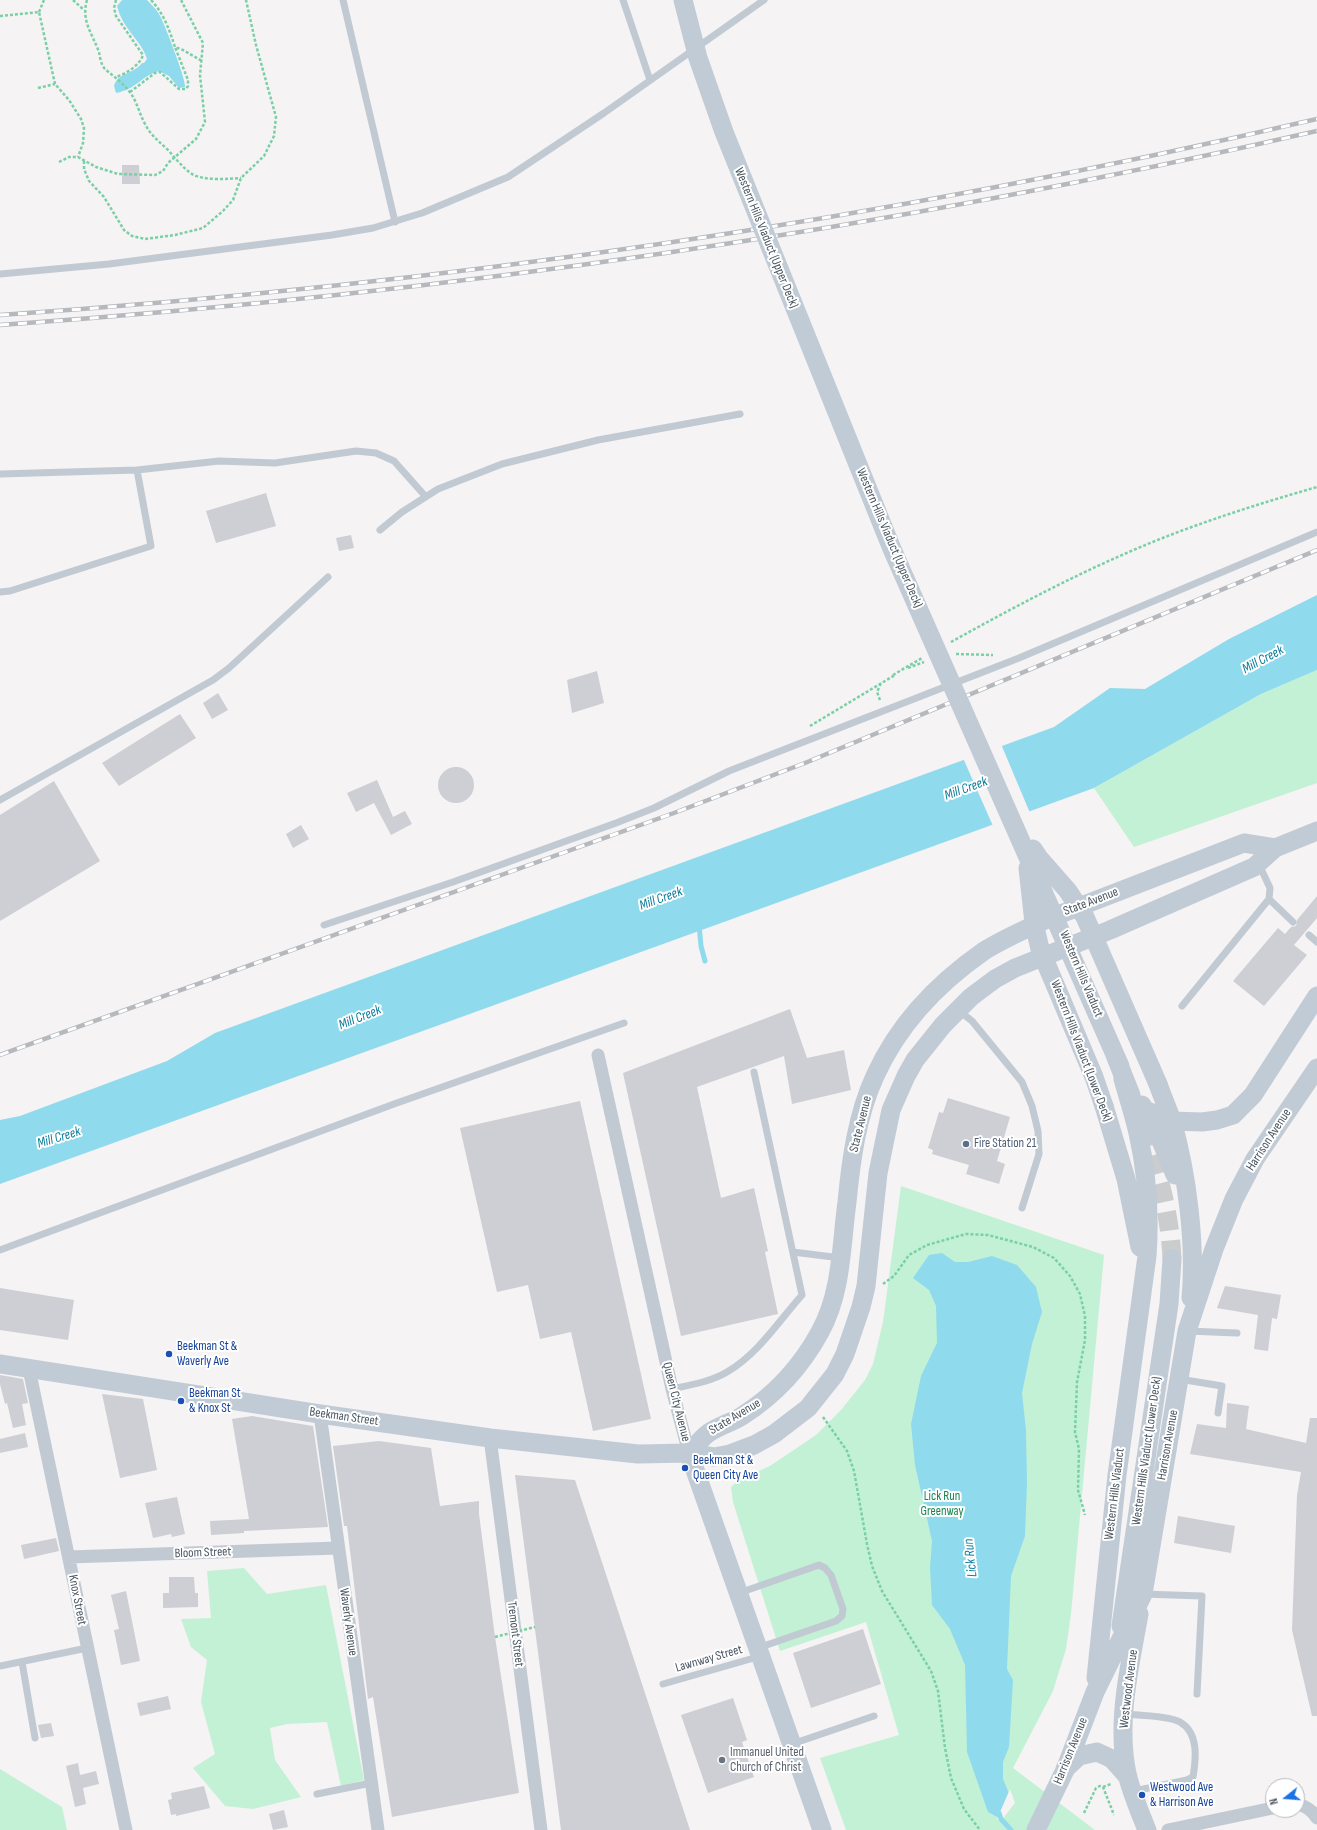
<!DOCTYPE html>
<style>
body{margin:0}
#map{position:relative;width:1317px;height:1830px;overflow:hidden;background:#f5f3f3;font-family:"Sofia Sans Condensed",sans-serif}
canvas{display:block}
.north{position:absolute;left:1265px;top:1778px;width:40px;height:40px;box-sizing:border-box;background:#fff;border:1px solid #b7bbc0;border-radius:50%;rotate:253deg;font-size:11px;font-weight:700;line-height:16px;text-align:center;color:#4a5661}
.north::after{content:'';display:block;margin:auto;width:14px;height:18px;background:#1a73e8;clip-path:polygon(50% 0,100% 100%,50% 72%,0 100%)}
</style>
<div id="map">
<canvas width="1317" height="1830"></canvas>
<div class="north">N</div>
</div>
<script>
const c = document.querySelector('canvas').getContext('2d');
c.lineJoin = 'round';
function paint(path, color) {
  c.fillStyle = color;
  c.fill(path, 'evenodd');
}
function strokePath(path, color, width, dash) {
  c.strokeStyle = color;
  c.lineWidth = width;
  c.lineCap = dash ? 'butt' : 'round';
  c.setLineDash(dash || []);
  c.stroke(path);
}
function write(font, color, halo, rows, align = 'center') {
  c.font = font + ' "Sofia Sans Condensed",sans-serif';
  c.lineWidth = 4;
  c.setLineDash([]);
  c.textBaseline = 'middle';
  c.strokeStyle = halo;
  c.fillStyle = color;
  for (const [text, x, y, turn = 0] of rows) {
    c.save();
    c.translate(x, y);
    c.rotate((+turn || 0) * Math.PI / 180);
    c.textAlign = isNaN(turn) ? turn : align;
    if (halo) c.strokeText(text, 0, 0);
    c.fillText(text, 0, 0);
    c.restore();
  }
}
paint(new Path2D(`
 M1317,670V783L1134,847L1094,788L1261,694Z
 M901,1186L1104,1255L1071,1614L1066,1649L1053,1691L1013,1768L1095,1830H846L820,1758L899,1735L866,1622L780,1651L733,1502L731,1487L740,1479L770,1466L816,1435L841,1410L865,1380L873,1364L883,1322Z
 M244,1568L267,1594L326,1585L364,1780L341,1786L327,1722L287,1724L270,1728L275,1760L301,1797L253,1809L225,1806L193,1768L215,1754L201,1702L207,1660L191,1647L181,1619L211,1618L207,1571Z
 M0,1769L62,1807L67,1830H0Z`), '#c3f1d5');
paint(new Path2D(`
 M122,0H147C151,4 156,9 159,14C164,22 187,82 185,87L179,88L169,76L159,71C141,76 137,89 116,93L114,86C118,72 134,74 142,63H144L147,59C142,41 123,30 117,6Z
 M1317,595V670L1261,694L1094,788L0,1184V1120L20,1116L167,1061L215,1033L1054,727L1110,688L1145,689L1229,639Z
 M942,1253L955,1262H968L992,1256L1017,1265L1036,1287L1042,1312L1032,1344L1022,1393L1026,1430L1027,1483L1025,1536L1011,1576L1007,1669L1013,1680L1009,1747L1003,1762V1779L1013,1803L1001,1819L988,1812L967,1752L965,1665L950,1629L932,1605L930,1568L932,1541L915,1465L911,1424L921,1376L937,1343L936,1306L929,1290L913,1278L929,1255Z`), '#90daee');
paint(new Path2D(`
 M1001,744L1030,813L993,826L963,758Z
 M1010,1789L1015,1803L1001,1821L997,1819Z`), '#f5f3f3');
strokePath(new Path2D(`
 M699,925L701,946L705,961
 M999,1813L1001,1819L1011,1830`), '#90daee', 5);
paint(new Path2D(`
 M122,165H139L140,184H122Z
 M266,493L276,526L216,543L206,511Z
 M351,535L354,548L339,551L336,538Z
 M597,671L604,703L572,713L567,680Z
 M218,693L228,710L212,719L203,703Z
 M180,714L196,738L119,786L102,763Z
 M438 785a18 18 0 1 1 36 0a18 18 0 1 1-36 0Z
 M377,780L393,817L405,811L412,824L391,835L374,803L356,812L347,793Z
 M54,781L100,861L0,921V815Z
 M301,825L309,839L293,848L286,834Z
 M1317,896V918L1294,945L1307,955L1264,1006L1233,981L1278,928L1285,934L1291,927L1296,926L1297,920Z
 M790,1009L807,1058L844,1050L851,1090L792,1104L784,1056L697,1087L721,1198L754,1188L768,1251L765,1252L778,1314L681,1336L623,1073Z
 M948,1098L1010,1117L997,1161L1005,1164L999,1184L966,1174L969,1165L932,1154L933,1150L928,1148L939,1112L943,1113Z
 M580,1101L651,1419L593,1431L571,1332L540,1339L528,1285L497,1292L460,1128Z
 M1225,1286L1281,1295L1277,1319L1272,1318L1268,1351L1254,1349L1258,1315L1217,1308Z
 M0,1288L74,1300L68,1340L0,1330Z
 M0,1375L23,1379L28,1403L22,1404L26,1425L13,1428L7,1403L5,1404L0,1384Z
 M102,1394L143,1399L157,1470L120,1478Z
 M1227,1403L1249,1406L1246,1429L1306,1443L1310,1418H1317V1716H1312L1292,1630L1297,1495L1301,1472L1190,1454L1197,1424L1226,1428Z
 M252,1416L313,1426L328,1527L244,1531V1533L211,1535L210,1521L249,1519L232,1419Z
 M25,1433L28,1447L0,1453V1439Z
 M379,1441L431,1448L440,1506L479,1501V1514L495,1637L519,1793L392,1817L373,1697L368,1699L347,1526H344L333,1446Z
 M515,1475L575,1480L690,1830H561Z
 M177,1497L185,1534L172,1537L171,1534L153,1538L145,1503Z
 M1178,1516L1235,1526L1231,1553L1174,1543Z
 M56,1538L59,1551L24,1559L21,1545Z
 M169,1577H194L195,1593H198V1607L163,1608V1593H169Z
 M126,1591L140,1661L121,1665L114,1630L119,1629L111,1595Z
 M863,1629L881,1684L811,1708L793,1653Z
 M168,1696L171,1709L140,1716L137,1703Z
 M733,1698L747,1740L742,1742L754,1777L708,1793L681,1715Z
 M51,1723L54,1736L41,1738L38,1725Z
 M78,1763L80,1775L96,1771L99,1784L83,1788L86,1804L75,1807L66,1766Z
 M204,1786L210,1808L176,1816V1814L171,1815L168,1800L172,1799L171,1793Z
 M284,1810L288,1827L273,1830L269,1814Z`), '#cdcfd5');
strokePath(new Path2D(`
 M1143,1128C1158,1172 1170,1213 1172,1259`), '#caccce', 19, [19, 10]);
strokePath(new Path2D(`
 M73,0L84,10
 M87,0C81,21 92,33 99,52C100,57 101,65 105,69C113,76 122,82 129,91C137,101 139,113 145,124C151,136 160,142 169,151C176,159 183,168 192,174C203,181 229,179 241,178
 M116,0L114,8L116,16L143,55C140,65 126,74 116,77
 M151,0C164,14 169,29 175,47L183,50L202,61
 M39,12L44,0
 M0,16L39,12L55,84L69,100L81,119L84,128L83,143L78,157
 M38,88L55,84
 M130,92L155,73L160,72L179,89H186L188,86V80L175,47
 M84,161V169L89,181L104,197L124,230L132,236L145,239L175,235L203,228L223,211L233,200L241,178L264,156L274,136L276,117L256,45L246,0
 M59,162L69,157H78L96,167L118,174L155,175L163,171L168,163L196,139L205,122L200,75L203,43L181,0
 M951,642C1007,611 1063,581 1122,555C1185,527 1251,506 1317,487
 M956,654L993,655
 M908,668L924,662
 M893,675L922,658
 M880,700L877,692L881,683
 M810,726L895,675
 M883,1284L894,1276L909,1255L927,1245L966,1234L988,1235L1033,1247L1054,1258L1070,1276L1080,1294L1085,1316V1340L1077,1382L1075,1432L1079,1449L1078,1490L1085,1515
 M823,1417L847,1451L854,1471L867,1544L872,1566L882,1591L931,1671L938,1691L945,1748L951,1778L964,1809L980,1830
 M1103,1787L1111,1784
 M1084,1813L1096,1788L1100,1786L1103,1787L1114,1815`), '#7ad0a6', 2.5, [3, 2]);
strokePath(new Path2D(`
 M343,0L395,222
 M623,0L650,80
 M0,274L109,264L332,235L373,228L422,213L508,177L604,113L764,0
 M0,474L137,470
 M380,530L402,512L438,489L502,464L598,440L740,414
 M0,592L10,591L151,546L137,470L219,461L275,463L356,451L376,453L394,461L426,497
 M0,800L213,680L229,668L328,577
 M1269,899L1293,922
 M324,925L453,882L616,823L654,808L729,771L1019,658L1317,532
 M1309,935L1317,942
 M1182,1006L1269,899L1270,888L1262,871L1256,868
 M958,1010L972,1021L1022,1082L1032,1106L1038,1131L1039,1154L1022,1208
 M0,1250L394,1104L624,1023
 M793,1252L841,1258
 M1187,1331L1237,1333
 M1179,1379L1222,1386L1218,1413
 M672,1389C690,1385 710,1382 727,1372C758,1354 779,1321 802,1295L754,1072
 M739,1593L819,1565L825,1568L831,1575L843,1609L842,1616L836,1621L758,1648
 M1143,1594L1202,1596L1197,1694
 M22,1662L35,1738
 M0,1666L87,1648
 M663,1684L761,1656
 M1124,1714C1137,1715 1170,1716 1180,1722C1199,1733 1196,1759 1193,1777L1187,1780L1134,1791
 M792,1744L874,1716
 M317,1794L371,1783`), '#c1cad2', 7);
strokePath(new Path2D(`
 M598,1055L672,1389L689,1453
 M29,1369L126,1830
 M320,1414L378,1830
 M490,1438L541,1830
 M69,1557L338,1548
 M1297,1804C1306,1806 1312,1810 1317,1818
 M1168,1830L1273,1808`), '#c1cad2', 13);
strokePath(new Path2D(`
 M1158,1084C1162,1096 1168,1109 1172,1121C1187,1173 1196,1244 1191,1298
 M1142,1105L1161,1141L1175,1175
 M1104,1106L1126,1179L1140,1247
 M1145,1110L1172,1121L1202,1122L1217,1120L1233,1115L1253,1095L1317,996
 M0,1364L320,1414L490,1438L638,1454L689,1453L714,1457L730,1454L754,1445L774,1434L808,1408L835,1374L845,1354L861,1307L866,1286L878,1173L891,1110L906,1076L915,1060L943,1025L971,997L995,979L1015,968L1110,930L1254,867L1275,848L1317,831
 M689,1453C695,1447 700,1440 706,1435C715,1427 731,1423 742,1416C775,1395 801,1367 820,1332C842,1292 841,1246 847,1202C851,1160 857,1115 875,1076C898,1025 938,983 984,951C1003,939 1024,930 1045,920L1244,843L1275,848
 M689,1453L822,1830
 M1139,1614C1130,1666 1115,1725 1128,1778C1133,1796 1140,1813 1147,1830
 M1121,1626L1169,1304L1172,1259
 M1096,1678L1117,1475L1147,1256C1150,1215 1147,1173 1138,1133C1134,1115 1128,1097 1123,1079
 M1065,1769L1079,1756L1097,1752L1112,1759L1128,1777
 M1036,1830L1065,1770L1095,1692L1143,1594L1187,1331L1214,1249L1234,1199L1255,1159L1317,1068`), '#c1cbd6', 19);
const rail = new Path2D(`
 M0,315C443,285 884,220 1317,119
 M0,325C443,294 884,230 1317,131
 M0,1055L674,813L805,763L1317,550`);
strokePath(rail, '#b5b8bd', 4.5);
strokePath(rail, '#fff', 3, [9]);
strokePath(new Path2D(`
 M495,1637L535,1627`), '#7ad0a6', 2.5, [3, 2]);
strokePath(new Path2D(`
 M683,0L698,58L724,132L892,549L1120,1066
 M1033,849L1039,858L1068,891L1085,917L1158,1084
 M1028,868L1034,923L1040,949L1094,1077L1104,1106
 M1115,1055L1131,1095`), '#c1cbd6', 19);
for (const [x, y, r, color] of [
 [966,1144,4,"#5c6f8a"],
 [169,1354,4,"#1a4fb4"],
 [181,1401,4,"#1a4fb4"],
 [685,1468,4,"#1a4fb4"],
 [722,1760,4,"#6b7280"],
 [1142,1795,4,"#1a4fb4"]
]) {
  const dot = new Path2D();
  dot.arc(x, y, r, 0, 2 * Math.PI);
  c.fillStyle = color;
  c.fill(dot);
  strokePath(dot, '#fff', 1.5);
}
write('13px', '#4a5661', '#fff', [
 ["Western Hills Viaduct (Upper Deck)",766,238,68],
 ["Western Hills Viaduct (Upper Deck)",889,538,67],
 ["State Avenue",1091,902,-21],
 ["Western Hills Viaduct",1081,974,67],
 ["Western Hills Viaduct (Lower Deck)",1081,1051,69],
 ["State Avenue",861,1124,-76],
 ["Harrison Avenue",1269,1140,-57],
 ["Queen City Avenue",676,1402,76],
 ["Beekman Street",344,1417,8],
 ["State Avenue",735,1417,-31],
 ["Harrison Avenue",1168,1445,-80],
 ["Western Hills Viaduct (Lower Deck)",1147,1451,-82],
 ["Western Hills Viaduct",1115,1494,-83],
 ["Bloom Street",203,1553,-2],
 ["Knox Street",77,1600,79],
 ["Waverly Avenue",348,1622,82],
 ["Tremont Street",515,1634,83],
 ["Lawnway Street",709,1659,-16],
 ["Westwood Avenue",1129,1689,-83],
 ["Harrison Avenue",1071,1751,-68]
]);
write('13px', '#4e5e75', '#fff', [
 ["Fire Station 21",974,1144]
], 'left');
write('13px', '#164399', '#fff', [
 ["Beekman St &",177,1347],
 ["Waverly Ave",177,1362],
 ["Beekman St",189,1394],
 ["& Knox St",189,1409],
 ["Beekman St &",693,1461],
 ["Queen City Ave",693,1476],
 ["Westwood Ave",1150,1788],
 ["& Harrison Ave",1150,1803]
], 'left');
write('13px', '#17864f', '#fff', [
 ["Lick Run",942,1497],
 ["Greenway",942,1512]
]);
write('13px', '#5b616d', '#fff', [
 ["Immanuel United",730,1753],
 ["Church of Christ",730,1768]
], 'left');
write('italic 14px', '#0c7c9b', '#fff', [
 ["Mill Creek",1263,660,-28],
 ["Mill Creek",966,789,-20],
 ["Mill Creek",661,899,-20],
 ["Mill Creek",360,1018,-22],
 ["Mill Creek",59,1138,-17],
 ["Lick Run",971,1558,-96]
]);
</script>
